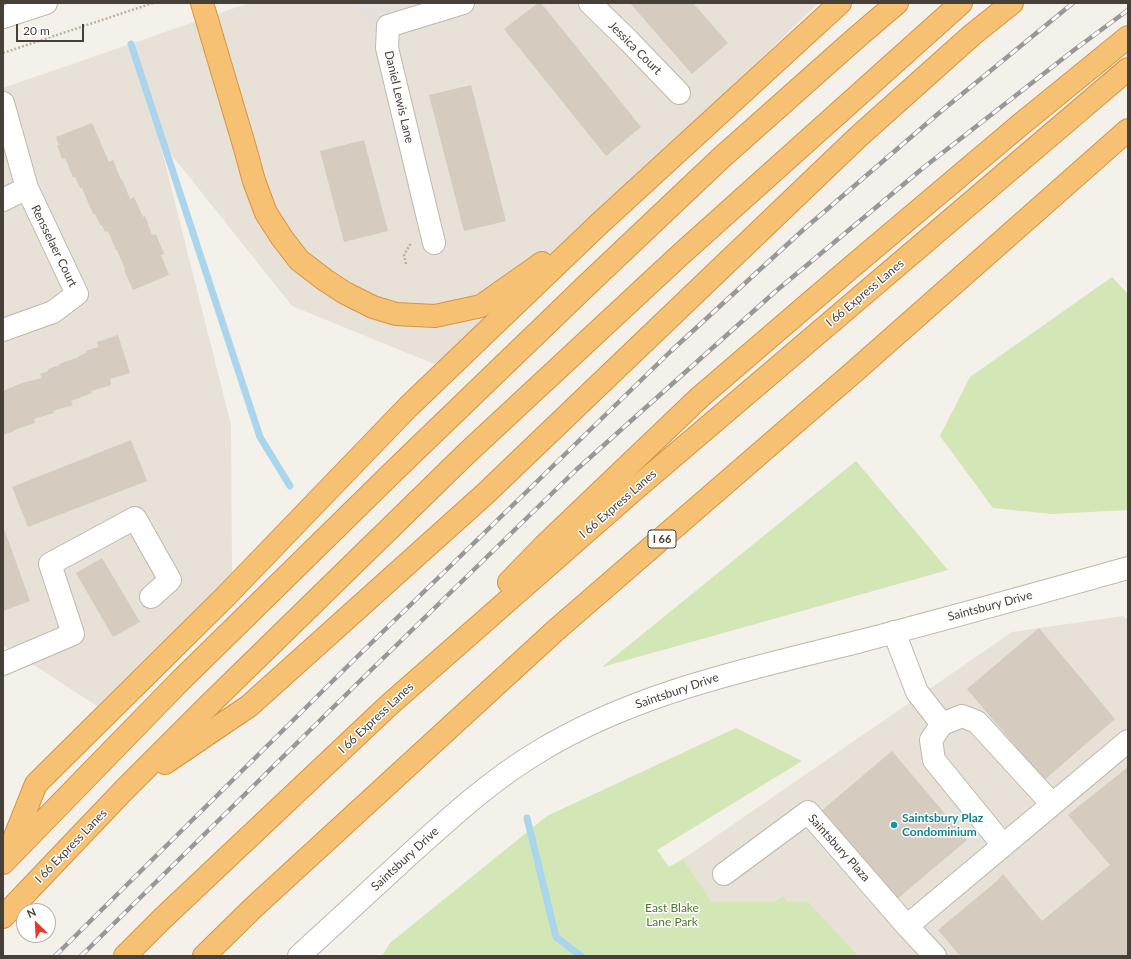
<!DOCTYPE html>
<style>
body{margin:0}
#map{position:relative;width:1131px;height:959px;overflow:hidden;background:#f4f0ea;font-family:Lato,sans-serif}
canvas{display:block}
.frame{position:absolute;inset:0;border:4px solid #474038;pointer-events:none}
.north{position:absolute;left:16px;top:903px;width:40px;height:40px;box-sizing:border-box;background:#fff;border:1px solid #b5b3af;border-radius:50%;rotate:336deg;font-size:11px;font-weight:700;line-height:16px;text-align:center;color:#474038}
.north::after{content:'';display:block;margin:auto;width:14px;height:18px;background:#ee3726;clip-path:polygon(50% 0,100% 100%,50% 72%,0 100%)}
.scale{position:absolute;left:16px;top:24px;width:68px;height:18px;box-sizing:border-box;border:2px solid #474038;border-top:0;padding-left:5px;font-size:12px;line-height:14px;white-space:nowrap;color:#474038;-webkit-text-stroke:3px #fff;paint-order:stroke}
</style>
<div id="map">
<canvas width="1131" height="959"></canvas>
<div class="frame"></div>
<div class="north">N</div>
<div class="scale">20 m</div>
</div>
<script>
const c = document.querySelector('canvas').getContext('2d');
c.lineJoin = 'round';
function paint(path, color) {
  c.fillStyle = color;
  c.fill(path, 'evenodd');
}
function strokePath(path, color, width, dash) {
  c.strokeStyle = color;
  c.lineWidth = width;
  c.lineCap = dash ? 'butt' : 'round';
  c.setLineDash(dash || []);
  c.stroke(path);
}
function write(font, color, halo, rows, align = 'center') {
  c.font = font + ' Lato,sans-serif';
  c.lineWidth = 3;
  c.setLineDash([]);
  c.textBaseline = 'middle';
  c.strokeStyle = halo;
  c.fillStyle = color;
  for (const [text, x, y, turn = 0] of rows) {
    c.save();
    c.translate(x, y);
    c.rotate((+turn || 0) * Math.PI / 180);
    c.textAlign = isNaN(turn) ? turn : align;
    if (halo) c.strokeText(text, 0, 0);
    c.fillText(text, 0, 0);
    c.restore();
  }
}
paint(new Path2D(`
 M249,3H818L444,368L292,306L159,139L231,425L232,575L97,706L3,645V88Z
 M1123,616L1128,620V956H825L752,919L720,914L683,859L1012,632Z`), '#e7e1d8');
paint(new Path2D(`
 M1112,277L1128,294V510L1052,514L993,508L940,436L970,377Z
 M856,461L948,570L602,667Z
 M736,728L802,761L657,850L669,867L683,859L712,902H775L783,896L787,902H808L858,956H382L390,943L547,816Z`), '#d3e6b5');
paint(new Path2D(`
 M358,3H430L375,23L355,7Z`), '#e3e0de');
strokePath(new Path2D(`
 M131,44L260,437L290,486
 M527,818L556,937L581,956`), '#aad6ed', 7);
paint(new Path2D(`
 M538,3H541L641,127L606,156L504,29Z
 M630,3H693L728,43L692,74Z
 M471,85L506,221L464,231L429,95Z
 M92,123L109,162L113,160L121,180L122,179L130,199L134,197L143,217L145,216L152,235L156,234L164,254L161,255L169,275L133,290L124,270L125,269L117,250H116L108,231L105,232L102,225L101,226L95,214H93L82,188H80L75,177H73L65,158L62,159L57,145H59L56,137Z
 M364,140L388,231L344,242L320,151Z
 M118,335L130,373L110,379L111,385L91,391L92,393L71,401L73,405L53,411L54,413L34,419L35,423L14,430V431L3,435V391L22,383L42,378L40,374L48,371V369L60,365L59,364L79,357V356L86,353V351L98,347L97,342Z
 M131,440L147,481L28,527L12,487Z
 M3,526L30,601L3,611Z
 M102,558L140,622L113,637L76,573Z
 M1039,628L1115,719L1044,780L967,689Z
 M892,751L967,840L896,900L821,811Z
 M1128,767V956H960L938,930L997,881L1003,874L1042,921L1110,865L1068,815Z`), '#d5cbbf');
const minor = new Path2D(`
 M590,3L629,41L679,93
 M3,103L27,188
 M3,200L27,188L77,294L53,312L3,330
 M434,243L387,48L388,26L463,3
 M894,632L917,692L942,724
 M3,664L73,634L50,564L135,518L170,580L151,597
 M1003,845L934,760L931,740L942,724L962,716L977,722L1052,804
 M724,874L808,812L907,926L935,956
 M907,926L1128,741`);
const tertiary = new Path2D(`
 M3,17L46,3
 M299,956C336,922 373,888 410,854C451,817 490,781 538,752C636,692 750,669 861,641C950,618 1039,593 1128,568`);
const motorway = new Path2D(`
 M202,3L245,148L254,181L266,213L282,238L299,260L325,280L345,293L373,307L396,314L435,316L481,306L542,263
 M509,582L544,546L700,397L848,270L1020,125L1128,37
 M165,763L249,706L485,494L858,137L972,35L1012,3
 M10,849L36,784L225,597L408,407L599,224L840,3
 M3,863L179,682L396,469L589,283L721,158L856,38L897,3
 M3,917L124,790L212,702L467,453L680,255L961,3
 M125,956L163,918L389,705L635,489L1128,69
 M204,956L254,907L556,630L855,371L1128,130`);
strokePath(minor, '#bfb7ac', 24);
strokePath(tertiary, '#bfb7ac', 24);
strokePath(motorway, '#d59542', 24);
strokePath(new Path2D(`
 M3,53L153,3
 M406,264L404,255L411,243`), '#c0b29e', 2.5, [2, 2]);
strokePath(minor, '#fff', 22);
strokePath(tertiary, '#fff', 22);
strokePath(motorway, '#f6c173', 22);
const rail = new Path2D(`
 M55,956L360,654L671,351L803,230L939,113L1073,3
 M81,956L368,673L576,470L776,291L923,168L1074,50L1128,10`);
strokePath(rail, '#989898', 4.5);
strokePath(rail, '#fff', 3, [9]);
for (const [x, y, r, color] of [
 [894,825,4,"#0f9aa8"]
]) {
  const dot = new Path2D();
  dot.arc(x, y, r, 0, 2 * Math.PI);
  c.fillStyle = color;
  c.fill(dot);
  strokePath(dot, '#fff', 1.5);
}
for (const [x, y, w] of [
 [662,539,28]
]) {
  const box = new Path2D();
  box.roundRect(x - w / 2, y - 9, w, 18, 3);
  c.fillStyle = '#fff';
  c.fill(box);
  strokePath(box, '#474038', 1);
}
write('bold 11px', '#474038', null, [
 ["I 66",662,539]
]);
write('12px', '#474038', '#fff', [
 ["Jessica Court",635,48,45],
 ["Daniel Lewis Lane",399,97,77],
 ["Rensselaer Court",54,246,64],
 ["I 66 Express Lanes",865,293,-40],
 ["I 66 Express Lanes",618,504,-41],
 ["Saintsbury Drive",990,606,-15],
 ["Saintsbury Drive",677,691,-19],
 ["I 66 Express Lanes",376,718,-43],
 ["I 66 Express Lanes",71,846,-46],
 ["Saintsbury Plaza",839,848,48],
 ["Saintsbury Drive",405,859,-43]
]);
write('bold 12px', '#0d838f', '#fff', [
 ["Saintsbury Plaz",902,818],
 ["Condominium",902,832]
], 'left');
write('12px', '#4e762e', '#fff', [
 ["East Blake",672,908],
 ["Lane Park",672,922]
]);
</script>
